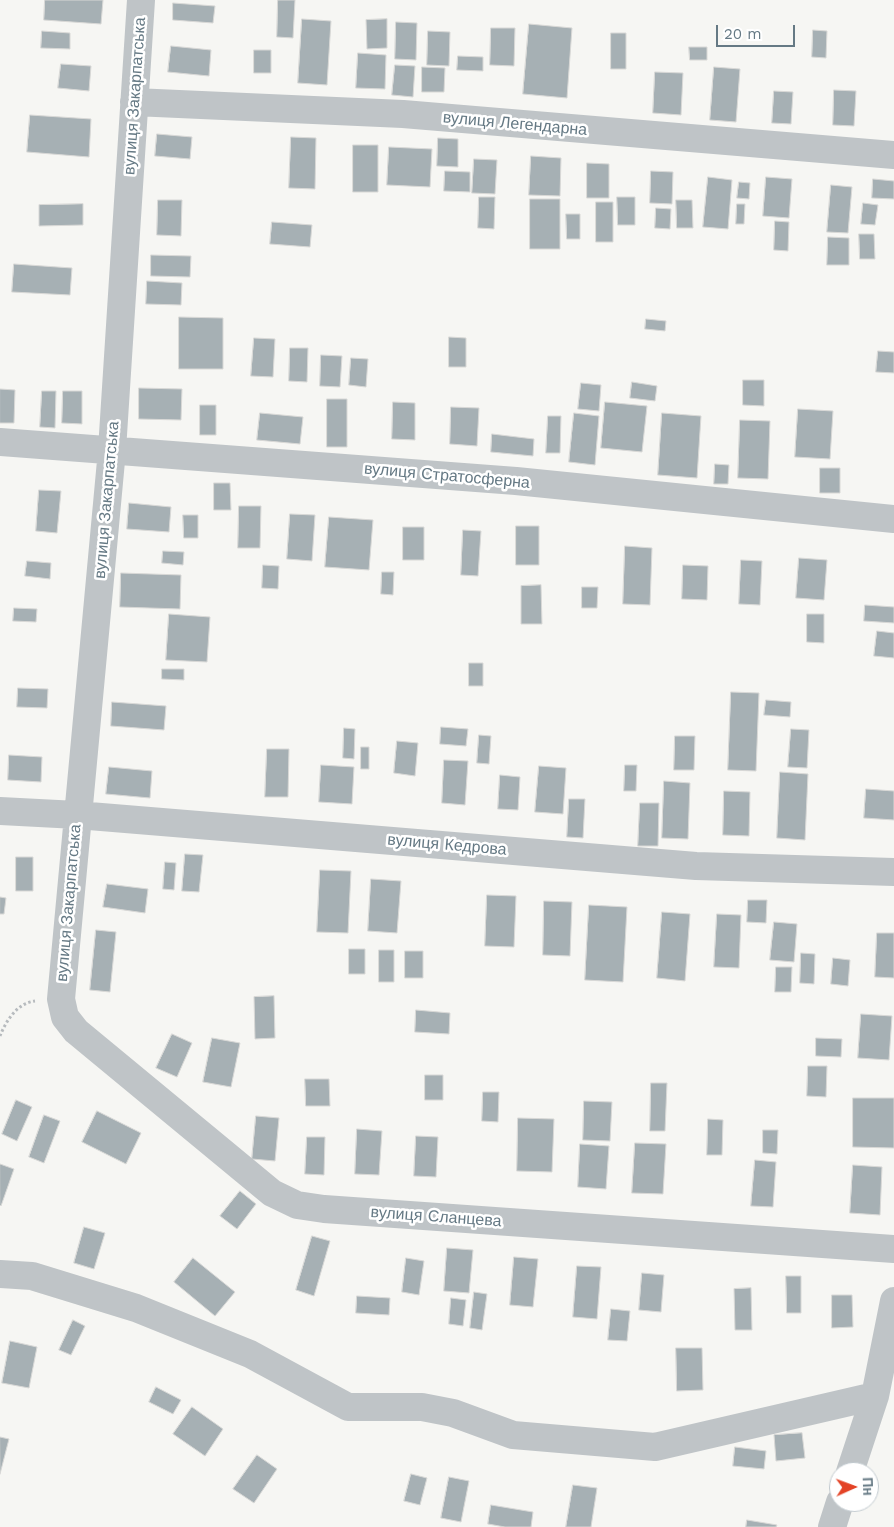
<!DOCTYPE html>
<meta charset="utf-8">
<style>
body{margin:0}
#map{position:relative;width:894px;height:1527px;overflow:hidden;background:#f6f6f3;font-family:"Work Sans",sans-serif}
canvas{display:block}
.north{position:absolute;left:829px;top:1462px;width:50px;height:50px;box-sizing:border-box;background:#fff;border:1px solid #c1c9ce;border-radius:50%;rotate:88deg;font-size:14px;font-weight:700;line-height:20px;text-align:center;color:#657984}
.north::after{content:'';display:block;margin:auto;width:18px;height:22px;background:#e34326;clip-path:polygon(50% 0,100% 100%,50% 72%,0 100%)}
.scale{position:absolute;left:716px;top:25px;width:79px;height:22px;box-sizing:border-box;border:2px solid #657984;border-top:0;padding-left:6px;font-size:15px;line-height:18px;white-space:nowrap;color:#657984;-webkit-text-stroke:4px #fff;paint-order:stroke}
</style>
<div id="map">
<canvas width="894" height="1527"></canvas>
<div class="north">Пн</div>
<div class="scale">20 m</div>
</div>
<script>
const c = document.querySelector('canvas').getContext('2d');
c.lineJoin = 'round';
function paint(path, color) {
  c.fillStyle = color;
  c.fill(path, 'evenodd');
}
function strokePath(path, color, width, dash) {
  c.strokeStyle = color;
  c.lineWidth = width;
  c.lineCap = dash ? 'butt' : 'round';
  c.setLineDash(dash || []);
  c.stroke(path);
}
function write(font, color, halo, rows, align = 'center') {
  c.font = font + ' "Work Sans",sans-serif';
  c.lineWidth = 5;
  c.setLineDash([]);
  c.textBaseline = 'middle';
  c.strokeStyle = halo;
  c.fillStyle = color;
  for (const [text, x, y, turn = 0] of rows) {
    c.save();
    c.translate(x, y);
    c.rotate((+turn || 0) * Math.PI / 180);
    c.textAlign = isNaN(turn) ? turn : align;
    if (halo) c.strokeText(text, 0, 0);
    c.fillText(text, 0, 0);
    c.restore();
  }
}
const building = new Path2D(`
 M45,0H103L101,24L44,20Z
 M278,0H295L293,38L277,37Z
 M173,3L215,6L213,23L173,20Z
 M302,19L331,21L327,85L298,83Z
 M387,19V48L367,49L366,20Z
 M396,22L417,23L416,60L395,59Z
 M529,24L572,28L567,98L523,94Z
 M491,28H515L514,66L490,65Z
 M813,30L827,31L826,58L812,57Z
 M42,31L70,33V49L41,48Z
 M428,31L450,32L449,66L427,65Z
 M611,33H626V69H611Z
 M171,46L211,50L209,76L168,72Z
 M689,47H707V60H690Z
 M254,50H271V73H254Z
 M358,53L386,55L385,89L356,88Z
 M458,56L483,57V71L457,70Z
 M61,64L91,66L89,91L58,88Z
 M395,65L415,66L413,97L392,95Z
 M422,67L445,68L444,92H422Z
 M714,67L740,69L736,122L710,120Z
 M655,72L683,73L681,115L653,113Z
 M834,90L856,91L854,126L833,125Z
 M774,91L793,92L791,124L772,123Z
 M30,115L91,119L89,157L27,152Z
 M157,134L192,137L190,159L155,156Z
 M291,137L316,138L315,189L289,188Z
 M438,138L458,139V167L437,166Z
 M353,145H378V192H353Z
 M389,147L432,149L430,187L387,185Z
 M531,156L561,158L560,196L529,195Z
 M474,159L497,160L495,194L472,193Z
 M587,163L609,164V198H587Z
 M445,171L470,172V192L444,191Z
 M651,171L673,172L672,204L650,203Z
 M708,177L732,180L728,229L703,227Z
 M766,177L792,179L789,218L763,216Z
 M873,179L894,181V199L872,198Z
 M739,182L750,183L749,199L737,198Z
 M831,185L852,187L848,233L827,232Z
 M479,197H495L494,229L478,228Z
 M617,197H635V225H618Z
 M530,199H560V249H530Z
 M158,200H182L181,236L157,235Z
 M676,200H692L693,228H677Z
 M596,202H613V242H596Z
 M863,203L878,205L875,225L861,224Z
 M83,204V225L39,226V205Z
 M737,204H745L744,224H736Z
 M656,208L671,209L670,229L655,228Z
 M566,214H580V239H567Z
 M775,221L789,222L788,251L774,250Z
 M272,222L312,225L310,247L270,244Z
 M859,234H874L875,259H860Z
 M828,237L849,238V265H827Z
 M151,255L191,256L190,277L151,276Z
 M14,264L72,268L70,295L12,292Z
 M147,281L182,283L181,305L146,304Z
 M179,317L223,318V369H179Z
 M646,319L666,321L665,331L645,329Z
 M449,337L466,338V367H449Z
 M254,338L275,339L273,377L251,376Z
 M290,348H308L307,382L289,381Z
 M878,351L894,352V373L876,372Z
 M321,355L342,356L340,387L320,386Z
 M351,358L368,359L366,387L349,385Z
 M743,380H764V406L743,405Z
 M632,382L657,386L655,401L630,398Z
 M581,383L601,385L599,411L578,409Z
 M139,388L182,389L181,420L139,419Z
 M0,389L15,390L14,423H0Z
 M42,391H56L55,428L40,427Z
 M63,391H82V424L62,423Z
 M327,399H347V447H327Z
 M393,402L415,403V440L392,439Z
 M605,402L647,406L642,452L601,448Z
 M200,405H216V435H200Z
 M451,407L479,408L477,446L450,444Z
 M798,409L833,411L830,459L795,457Z
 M260,413L303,417L300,444L257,440Z
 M574,413L599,416L595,465L569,462Z
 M662,413L701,416L697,478L658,475Z
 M548,416H561L560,453H546Z
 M740,420L770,421L768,479L738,478Z
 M492,434L534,439L533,456L491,452Z
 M715,464L729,465L728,484H714Z
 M820,468H840V493H820Z
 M214,483H230L231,510H214Z
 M39,490L61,491L57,533L36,531Z
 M129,503L171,507L169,532L127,529Z
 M239,506H261L260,548H238Z
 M290,514L315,515L312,561L287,559Z
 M183,515H198V538H184Z
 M329,517L373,520L369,570L325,567Z
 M516,526H539V565H516Z
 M403,527H424V560H403Z
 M463,530L481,531L478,576L461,575Z
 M625,546L652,548L650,605L623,604Z
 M163,551L184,552L183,565L162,563Z
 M799,558L827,560L824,600L796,598Z
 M741,560L762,561L760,605L739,604Z
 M27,561L51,563L50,579L25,576Z
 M263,565L279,566L278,589L262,588Z
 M683,565L708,566L707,600L682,599Z
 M382,572H394L393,595L381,594Z
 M121,573L181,575L180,609L120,607Z
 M541,585L542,624H521V586Z
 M582,587H598L597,608H582Z
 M865,605L894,607V623L864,621Z
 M14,608L37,609L36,622L13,621Z
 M169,614L210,617L207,662L166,660Z
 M807,614H824V643L807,642Z
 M877,631L894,633V658L874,656Z
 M469,663H483V686H469Z
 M162,669H184V680L162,679Z
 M18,688L48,689L47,708L17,707Z
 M731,692L759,693L756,771L728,770Z
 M766,700L791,702L790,717L764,715Z
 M112,702L166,706L164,730L111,726Z
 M441,727L468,729L466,746L440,744Z
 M344,728L355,729L354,759L343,758Z
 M791,729L809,730L807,768L788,767Z
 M479,735L491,736L489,764L477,763Z
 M675,736H695L694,770H674Z
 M397,741L418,743L415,776L394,773Z
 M361,747H369V769H361Z
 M267,749H289L288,797H265Z
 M9,755L42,757L41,782L8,780Z
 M444,760L468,761L465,805L442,803Z
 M321,765L354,767L352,804L319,802Z
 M625,765H637L636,791H624Z
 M539,766L566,768L563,814L535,812Z
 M109,767L152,771L150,798L106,794Z
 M780,772L808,774L805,840L777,838Z
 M500,775L520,777L518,810L498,809Z
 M664,781L690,783L688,839L662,838Z
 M866,789L894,791V820L864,818Z
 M724,791L750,792L749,836L723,835Z
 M569,799H585L583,838L567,837Z
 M640,803H659L658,846H638Z
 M185,854L203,855L199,892L182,891Z
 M16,857H33V891H16Z
 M165,862L176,863L174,890L163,889Z
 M320,870L351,871L348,933L317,932Z
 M371,879L401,881L397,933L368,931Z
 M107,884L148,889L145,913L103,907Z
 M487,895L516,896L514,947L485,946Z
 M0,897L6,898L4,914H0Z
 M748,900H767L766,923L747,922Z
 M544,901L572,902L570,956L543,955Z
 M589,905L627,907L623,982L585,980Z
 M662,912L690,914L685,981L657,978Z
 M717,914L741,915L739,968L714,967Z
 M774,922L797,924L794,962L770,960Z
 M96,930L116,932L110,992L90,990Z
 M877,933H894V978L875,977Z
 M349,949H365V974H349Z
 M379,950H394V982H379Z
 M405,951H423V978H405Z
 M801,953L815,954L814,984L800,983Z
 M833,958L850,960L848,986L831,984Z
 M776,967H792L791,992H775Z
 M274,996L275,1038L255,1039L254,997Z
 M416,1010L450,1013L449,1034L415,1032Z
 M861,1014L892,1016L889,1060L858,1058Z
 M172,1034L192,1043L177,1077L156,1068Z
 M212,1038L240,1043L231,1087L203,1082Z
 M816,1038L842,1039L841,1057L816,1056Z
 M808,1066H827L826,1097L807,1096Z
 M425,1075H443V1100H425Z
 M305,1079H329L330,1106H306Z
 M651,1083H667L665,1131H650Z
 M483,1092H499L498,1122L482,1121Z
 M853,1098H894V1148L853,1147Z
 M16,1100L32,1107L17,1141L2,1134Z
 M584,1101L612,1102L610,1141L583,1140Z
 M97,1111L141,1133L126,1164L82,1142Z
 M44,1115L60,1121L44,1163L29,1157Z
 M256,1116L279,1118L275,1161L252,1159Z
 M518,1118L554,1119L552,1172L517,1171Z
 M708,1119L723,1120L722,1155H707Z
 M357,1129L382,1131L379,1175L355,1174Z
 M763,1130H778L777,1154L763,1153Z
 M416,1136L438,1137L436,1177L414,1176Z
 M307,1137H325L324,1175L305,1174Z
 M635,1143L666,1144L663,1194L632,1193Z
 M580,1144L609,1146L606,1189L578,1187Z
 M755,1160L776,1162L773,1207L751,1206Z
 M0,1164L14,1169L1,1206L0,1205Z
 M853,1165L882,1167L880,1215L850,1213Z
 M240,1191L256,1204L237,1229L220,1216Z
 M84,1227L105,1233L94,1269L74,1263Z
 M312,1236L330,1241L314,1296L296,1290Z
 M447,1248L473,1250L469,1293L444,1291Z
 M514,1257L538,1259L533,1307L510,1305Z
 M193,1258L235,1292L215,1316L174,1282Z
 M406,1258L424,1261L419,1295L402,1292Z
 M577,1266L601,1267L597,1319L573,1317Z
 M642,1273L664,1275L661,1312L639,1310Z
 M786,1276H801V1313H787Z
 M751,1288L752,1330H735L734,1289Z
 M474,1292L487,1294L482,1330L470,1328Z
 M832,1295H852L853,1327L832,1328Z
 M357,1296L390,1298L389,1315L356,1313Z
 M451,1298L466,1300L463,1326L449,1324Z
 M611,1309L630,1311L627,1341L608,1340Z
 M73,1320L85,1326L71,1355L59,1350Z
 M10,1341L37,1347L29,1388L2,1383Z
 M676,1348H702L703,1390L677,1391Z
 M156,1387L181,1400L173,1414L149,1402Z
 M192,1407L223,1429L205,1456L173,1434Z
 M802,1433L805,1458L776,1461L774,1435Z
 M0,1437L9,1439L0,1474Z
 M735,1447L766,1451L764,1469L733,1466Z
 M257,1455L277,1469L254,1503L233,1489Z
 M411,1474L427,1478L420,1505L404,1501Z
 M449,1477L469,1481L461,1522L441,1518Z
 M573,1485L597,1488L591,1527H566Z
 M491,1505L533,1512L531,1527H505L488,1524Z
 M747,1520L777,1525L776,1527H746Z`);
paint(building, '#a6b0b4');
strokePath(building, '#d8d8d6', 1);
strokePath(new Path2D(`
 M0,1036C6,1021 17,1003 35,1001`), '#b7bbbe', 3, [2.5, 2.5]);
strokePath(new Path2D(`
 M141,0L112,450L61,999L65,1017L76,1031L272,1193L297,1205L324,1209L894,1249
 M134,102L403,114L894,155
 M0,442L516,481L894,519
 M0,811L77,815L696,866L894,872
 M0,1274L32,1276L136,1308L250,1354L348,1407H422L453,1413L513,1435L655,1447L875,1396
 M850,1472L875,1396L894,1301
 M832,1527L840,1502`), '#bfc4c7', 28);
write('16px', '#657984', '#fff', [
 ["вулиця Закарпатська",135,96,-86],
 ["вулиця Легендарна",515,124,5],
 ["вулиця Стратосферна",447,476,5],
 ["вулиця Закарпатська",107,500,-85],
 ["вулиця Кедрова",447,845,5],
 ["вулиця Закарпатська",69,903,-85],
 ["вулиця Сланцева",436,1217,4]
]);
</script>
